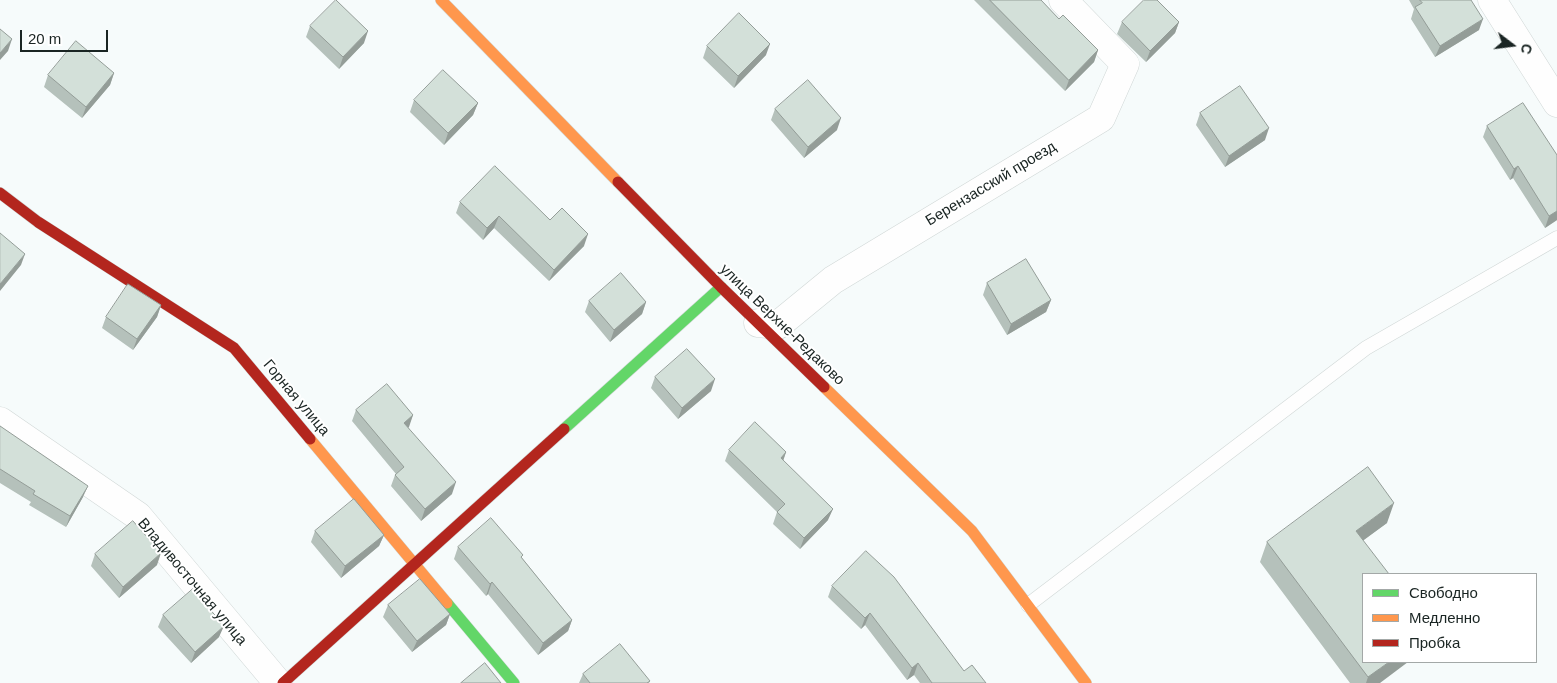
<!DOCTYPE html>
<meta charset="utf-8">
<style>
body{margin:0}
#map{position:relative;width:1557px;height:683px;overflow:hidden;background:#f6fbfb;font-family:Helvetica,sans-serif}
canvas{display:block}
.legend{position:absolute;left:1362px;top:573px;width:175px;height:90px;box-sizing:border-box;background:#fff;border:1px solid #a3a8a7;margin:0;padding:6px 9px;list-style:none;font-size:15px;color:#1a2523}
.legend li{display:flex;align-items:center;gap:10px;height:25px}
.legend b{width:25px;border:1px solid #a3a8a7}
.north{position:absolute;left:1487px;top:20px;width:50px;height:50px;-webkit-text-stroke:4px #fff;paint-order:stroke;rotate:105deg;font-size:14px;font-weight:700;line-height:20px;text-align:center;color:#1a2523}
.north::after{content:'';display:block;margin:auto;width:18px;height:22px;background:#1a2523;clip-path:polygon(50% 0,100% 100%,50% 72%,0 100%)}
.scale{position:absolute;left:20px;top:30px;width:88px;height:22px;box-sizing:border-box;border:2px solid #1a2523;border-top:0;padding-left:6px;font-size:15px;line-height:18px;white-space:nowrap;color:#1a2523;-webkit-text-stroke:4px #fff;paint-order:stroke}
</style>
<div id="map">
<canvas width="1557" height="683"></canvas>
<ul class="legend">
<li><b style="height:6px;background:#63d668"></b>Свободно</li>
<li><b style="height:6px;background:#ff974d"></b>Медленно</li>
<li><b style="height:6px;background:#b3261e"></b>Пробка</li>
</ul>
<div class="north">С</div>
<div class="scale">20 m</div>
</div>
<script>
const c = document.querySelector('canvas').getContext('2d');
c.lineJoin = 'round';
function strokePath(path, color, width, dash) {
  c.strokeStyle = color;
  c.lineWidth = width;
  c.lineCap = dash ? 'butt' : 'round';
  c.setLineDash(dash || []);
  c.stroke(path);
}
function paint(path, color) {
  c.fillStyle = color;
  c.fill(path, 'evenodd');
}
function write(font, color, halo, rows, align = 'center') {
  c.font = font + ' Helvetica,sans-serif';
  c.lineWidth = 4;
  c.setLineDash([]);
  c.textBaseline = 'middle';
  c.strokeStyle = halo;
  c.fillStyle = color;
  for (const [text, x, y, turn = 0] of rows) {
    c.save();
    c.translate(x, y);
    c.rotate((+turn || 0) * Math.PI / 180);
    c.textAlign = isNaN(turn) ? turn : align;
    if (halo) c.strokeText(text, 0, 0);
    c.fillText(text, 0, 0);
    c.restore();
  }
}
const lane = new Path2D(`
 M1028,605L1366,348L1557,238`);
const street = new Path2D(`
 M1492,0L1557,103
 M758,323L778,325L833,280L1101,118L1125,64L1063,0
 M0,421L138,516L278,683`);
const fast = new Path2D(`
 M564,429L721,287
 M447,603L514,683`);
const slow = new Path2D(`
 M441,0L618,182
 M824,387L972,531L1086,683
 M310,439L447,603`);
const jam = new Path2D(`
 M618,182L721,287L824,387
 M0,193L38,222L234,348L310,439
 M283,683L564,429`);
strokePath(lane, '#d0d7d6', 15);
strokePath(street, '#d0d7d6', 29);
strokePath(fast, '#d0d7d6', 12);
strokePath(slow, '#d0d7d6', 12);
strokePath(jam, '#d0d7d6', 12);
strokePath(lane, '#fefefe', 14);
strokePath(street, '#fefefe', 28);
strokePath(fast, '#63d668', 11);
strokePath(slow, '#ff974d', 11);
strokePath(jam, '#b3261e', 11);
paint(new Path2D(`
 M974,0H1041L1059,19L1098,50L1094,62L1065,91Z
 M1409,0H1471L1479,30L1435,57L1411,19L1414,9Z
 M1122,22H1179L1175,33L1146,62L1117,34Z
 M310,26L364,43L339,69L306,37Z
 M707,46L766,55L734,88L703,58Z
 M114,73L110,85L82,118L44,87L48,75Z
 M414,100L478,103L473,115L444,145L410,112Z
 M775,109L837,130L804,158L771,120Z
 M1200,113L1265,140L1225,167L1196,125Z
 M1487,126L1557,155V220L1545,228L1513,178L1510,180L1483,137Z
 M460,202L550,220L584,246L549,281L494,228L483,240L456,213Z
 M987,283L1051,300L1046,312L1007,335L983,295Z
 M589,301L646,302L642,314L610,342L585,312Z
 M161,305L157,317L133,350L102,328L106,317Z
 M655,377L711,391L678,419L651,388Z
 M356,410L413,415L408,427L452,494L421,521L391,486L395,475L396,474L352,421Z
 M0,426L83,497L66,527L29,505L31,502L0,483Z
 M729,450L786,452L783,461L828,520L800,549L773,524L777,512L725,461Z
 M1387,523L1363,540L1380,683H1350L1260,562L1267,542Z
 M315,531L384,535L379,546L341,578L311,542Z
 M458,547L522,558L572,620L568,631L538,655L488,594L486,596L454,559Z
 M95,554L157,565L119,598L91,566Z
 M832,586L964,671L986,683H920L914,675L907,680L865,625L861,629L828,597Z
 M388,605L450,614L446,625L412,652L383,617Z
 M163,615L219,637L191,663L158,627Z
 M583,674L650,681L649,683H579Z`), '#b5c1bb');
paint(new Path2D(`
 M1483,19L1479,30L1435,57L1440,46Z
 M1179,22L1175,33L1146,62L1150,51Z
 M368,31L364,43L339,69L343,57Z
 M12,39L8,51L0,60V53Z
 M770,44L766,55L734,88L738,76Z
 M1098,50L1094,62L1065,91L1069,80Z
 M114,73L110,85L82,118L86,107Z
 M478,103L473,115L444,145L448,133Z
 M841,118L837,130L804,158L808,147Z
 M1269,128L1265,140L1225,167L1229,156Z
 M1518,166L1513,178L1510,180L1514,169Z
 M1557,211V220L1545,228L1549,216Z
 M499,216L494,228L483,240L487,228Z
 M588,234L584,246L549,281L554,270Z
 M25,254L21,265L0,291V284Z
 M1051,300L1046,312L1007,335L1011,324Z
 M646,302L642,314L610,342L614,330Z
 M161,305L157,317L133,350L137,339Z
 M715,379L711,391L678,419L682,408Z
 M413,415L409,427L400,434L404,423Z
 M786,452L782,464L781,458Z
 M456,482L452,494L421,521L425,509Z
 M88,486L83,497L66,527L70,516Z
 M1394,503L1387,523L1349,551L1356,531Z
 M833,509L828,520L800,549L804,538Z
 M384,535L379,546L341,578L345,566Z
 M161,553L157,565L119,598L123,587Z
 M492,582L488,594L486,596L490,584Z
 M870,613L865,625L861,629L865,618Z
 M450,614L446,625L412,652L417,641Z
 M572,620L568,631L538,655L543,643Z
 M224,626L219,637L191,663L195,652Z
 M1389,662H1408L1380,683H1366L1368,677Z
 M918,663L914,675L907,680L912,668Z`), '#949d98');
const building = new Path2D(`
 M336,0L368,31L343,57L310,26Z
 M990,0H1041L1059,19L1063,15L1098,50L1069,80Z
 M1144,0H1157L1179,22L1150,51L1122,22Z
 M1420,0H1471L1483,19L1440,46L1415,7L1422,3Z
 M739,13L770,44L738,76L707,46Z
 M0,29L12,39L0,53Z
 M76,41L114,73L86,107L48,75Z
 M443,70L478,103L448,133L414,100Z
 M808,80L841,118L808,147L775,109Z
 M1240,86L1269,128L1229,156L1200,113Z
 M1523,103L1557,155V211L1549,216L1518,166L1514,169L1487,126Z
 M495,166L550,220L562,208L588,234L554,270L499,216L487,228L460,202Z
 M0,233L25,254L0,284Z
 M1026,259L1051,300L1011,324L987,283Z
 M621,273L646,302L614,330L589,301Z
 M128,284L161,305L137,339L106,317Z
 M687,349L715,379L682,408L655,377Z
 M387,384L413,415L404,423L456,482L425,509L395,475L404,467L356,410Z
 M755,422L786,452L781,458L833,509L804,538L777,512L785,504L729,450Z
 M0,426L88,486L70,516L33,494L35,491L0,469Z
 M1368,467L1394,503L1356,531L1389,574H1363V662H1389L1368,677L1267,542Z
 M354,499L384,535L345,566L315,531Z
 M491,518L523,555L521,557L572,620L543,643L492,582L490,584L458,547Z
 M133,521L161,553L123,587L95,554Z
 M866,551L894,577L964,671L972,665L986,683H932L918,663L912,668L870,613L865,618L832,586Z
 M420,579L450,614L417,641L388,605Z
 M193,589L224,626L195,652L163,615Z
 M620,644L650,681L647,683H590L583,674Z
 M485,663L501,683H461Z`);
paint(building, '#d3e0d9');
strokePath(building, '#949d98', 1);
write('15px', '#1a2523', '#fff', [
 ["Берензасский проезд",991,184,-31],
 ["улица Верхне-Редаково",782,325,44],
 ["Горная улица",296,398,50],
 ["Владивосточная улица",192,582,50]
]);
</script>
